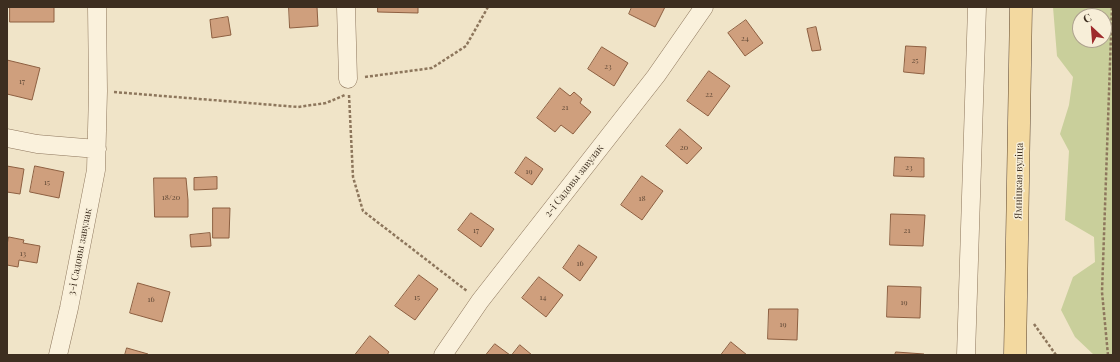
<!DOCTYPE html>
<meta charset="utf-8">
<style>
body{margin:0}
#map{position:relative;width:1120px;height:362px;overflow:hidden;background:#f0e4c8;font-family:"Playfair Display",serif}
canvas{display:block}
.frame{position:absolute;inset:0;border:8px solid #3d2e20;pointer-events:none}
.north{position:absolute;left:1072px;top:8px;width:40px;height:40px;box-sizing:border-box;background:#f7eed8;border:1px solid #ada18e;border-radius:50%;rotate:334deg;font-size:11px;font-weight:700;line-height:16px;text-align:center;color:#3d2e20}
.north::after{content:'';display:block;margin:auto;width:14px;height:18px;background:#9e2a2b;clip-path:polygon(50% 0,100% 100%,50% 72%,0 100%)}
</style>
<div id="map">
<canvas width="1120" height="362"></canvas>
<div class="frame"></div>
<div class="north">С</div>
</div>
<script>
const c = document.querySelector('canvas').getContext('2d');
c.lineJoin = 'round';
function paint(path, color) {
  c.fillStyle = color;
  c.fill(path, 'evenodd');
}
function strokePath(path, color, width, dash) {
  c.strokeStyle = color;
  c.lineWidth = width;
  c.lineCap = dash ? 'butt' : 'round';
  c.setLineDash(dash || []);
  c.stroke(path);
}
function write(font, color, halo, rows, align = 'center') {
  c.font = font + ' "Playfair Display",serif';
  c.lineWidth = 3;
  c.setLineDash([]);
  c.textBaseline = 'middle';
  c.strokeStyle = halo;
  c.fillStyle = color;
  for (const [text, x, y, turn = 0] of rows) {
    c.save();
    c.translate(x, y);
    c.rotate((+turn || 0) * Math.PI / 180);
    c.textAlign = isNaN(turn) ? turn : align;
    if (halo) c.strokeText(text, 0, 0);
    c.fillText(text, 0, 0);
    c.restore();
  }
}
paint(new Path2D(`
 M1053,7H1113V355H1094L1075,337L1061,310L1073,277L1095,262L1094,237L1065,220L1069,151L1060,134L1069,105L1073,77L1057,56ZM1080,16H1104V40H1080Z`), '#c9cf9b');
const building = new Path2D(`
 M10,7H54V22H10Z
 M289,7H317L318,26L290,28Z
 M378,7H418V13L378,12Z
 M632,7H665L655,27L629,14Z
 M228,17L231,35L212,38L210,20Z
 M746,20L763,43L745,56L728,33Z
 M816,27L821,50L812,51L807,29Z
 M906,46L926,47L924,74L904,72Z
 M602,47L628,63L614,86L588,69Z
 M7,60L40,68L32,100L7,94Z
 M709,71L730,86L708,116L687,101Z
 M560,88L570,96L574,92L582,99L580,103L591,112L573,134L561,125L555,132L537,118Z
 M680,129L702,148L687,164L666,146Z
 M526,157L543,169L532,185L515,173Z
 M895,157L924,158V177L894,176Z
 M7,166L24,169L20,194L7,192Z
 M35,166L64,172L59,198L30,192Z
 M642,176L663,191L642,220L621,205Z
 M217,177V189L194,190V178Z
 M154,178H186L188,200V217H155Z
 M213,208H230L229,238H213Z
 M471,213L494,229L481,247L458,230Z
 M891,214L925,215L923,246L890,245Z
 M210,233L211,246L191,247L190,235Z
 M9,237L24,240L23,243L40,246L37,263L19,260L18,267L7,265V245Z
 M579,245L597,257L580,281L563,268Z
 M419,275L438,289L415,320L395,306Z
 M539,277L563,295L546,317L522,298Z
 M138,283L170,292L162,322L130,313Z
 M888,286L921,287L920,318L887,317Z
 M769,309H798L797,340L768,339Z
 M370,336L389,352L387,355H355Z
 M731,342L747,355H721Z
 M495,344L510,355H486Z
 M520,345L532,355H512Z
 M127,348L148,354V355H125Z
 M896,352L924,354V355H895Z`);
paint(building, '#cf9f7d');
strokePath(building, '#8d5f41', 1);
const minor = new Path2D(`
 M346,7L348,79
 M7,138L37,144L97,149
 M58,355L69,308L96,170L98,91L97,7
 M443,355L480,301L656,76L704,7
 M966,355L977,7`);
const major = new Path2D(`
 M1015,355L1021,7`);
strokePath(minor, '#8d765c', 19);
strokePath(major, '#5b4430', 23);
strokePath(new Path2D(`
 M365,77L432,68L466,46L488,7
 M114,92L298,107L326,103L345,95
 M349,95L353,177L363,211L467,291
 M1034,324L1056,355
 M1108,355L1102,292L1112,7`), '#8d765c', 2.5, [3, 2]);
strokePath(minor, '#faf1dc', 18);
strokePath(major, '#f3d9a0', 22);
write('8px', '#624a37', null, [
 ["24",745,38],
 ["25",915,60],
 ["23",608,66],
 ["17",22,81],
 ["22",709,94],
 ["21",565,107],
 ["20",684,147],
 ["23",909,167],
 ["19",529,171],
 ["15",47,182],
 ["18/20",171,197],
 ["18",642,198],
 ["17",476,230],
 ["21",907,230],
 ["13",23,253],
 ["16",580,263],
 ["15",417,297],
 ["14",543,297],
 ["16",151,299],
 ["19",904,302],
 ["19",783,324]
]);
write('10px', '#3d2e20', '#f7eed8', [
 ["2-і Садовы завулак",574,181,-52],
 ["Ямніцкая вуліца",1019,181,-89],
 ["3-і Садовы завулак",80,252,-79]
]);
</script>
